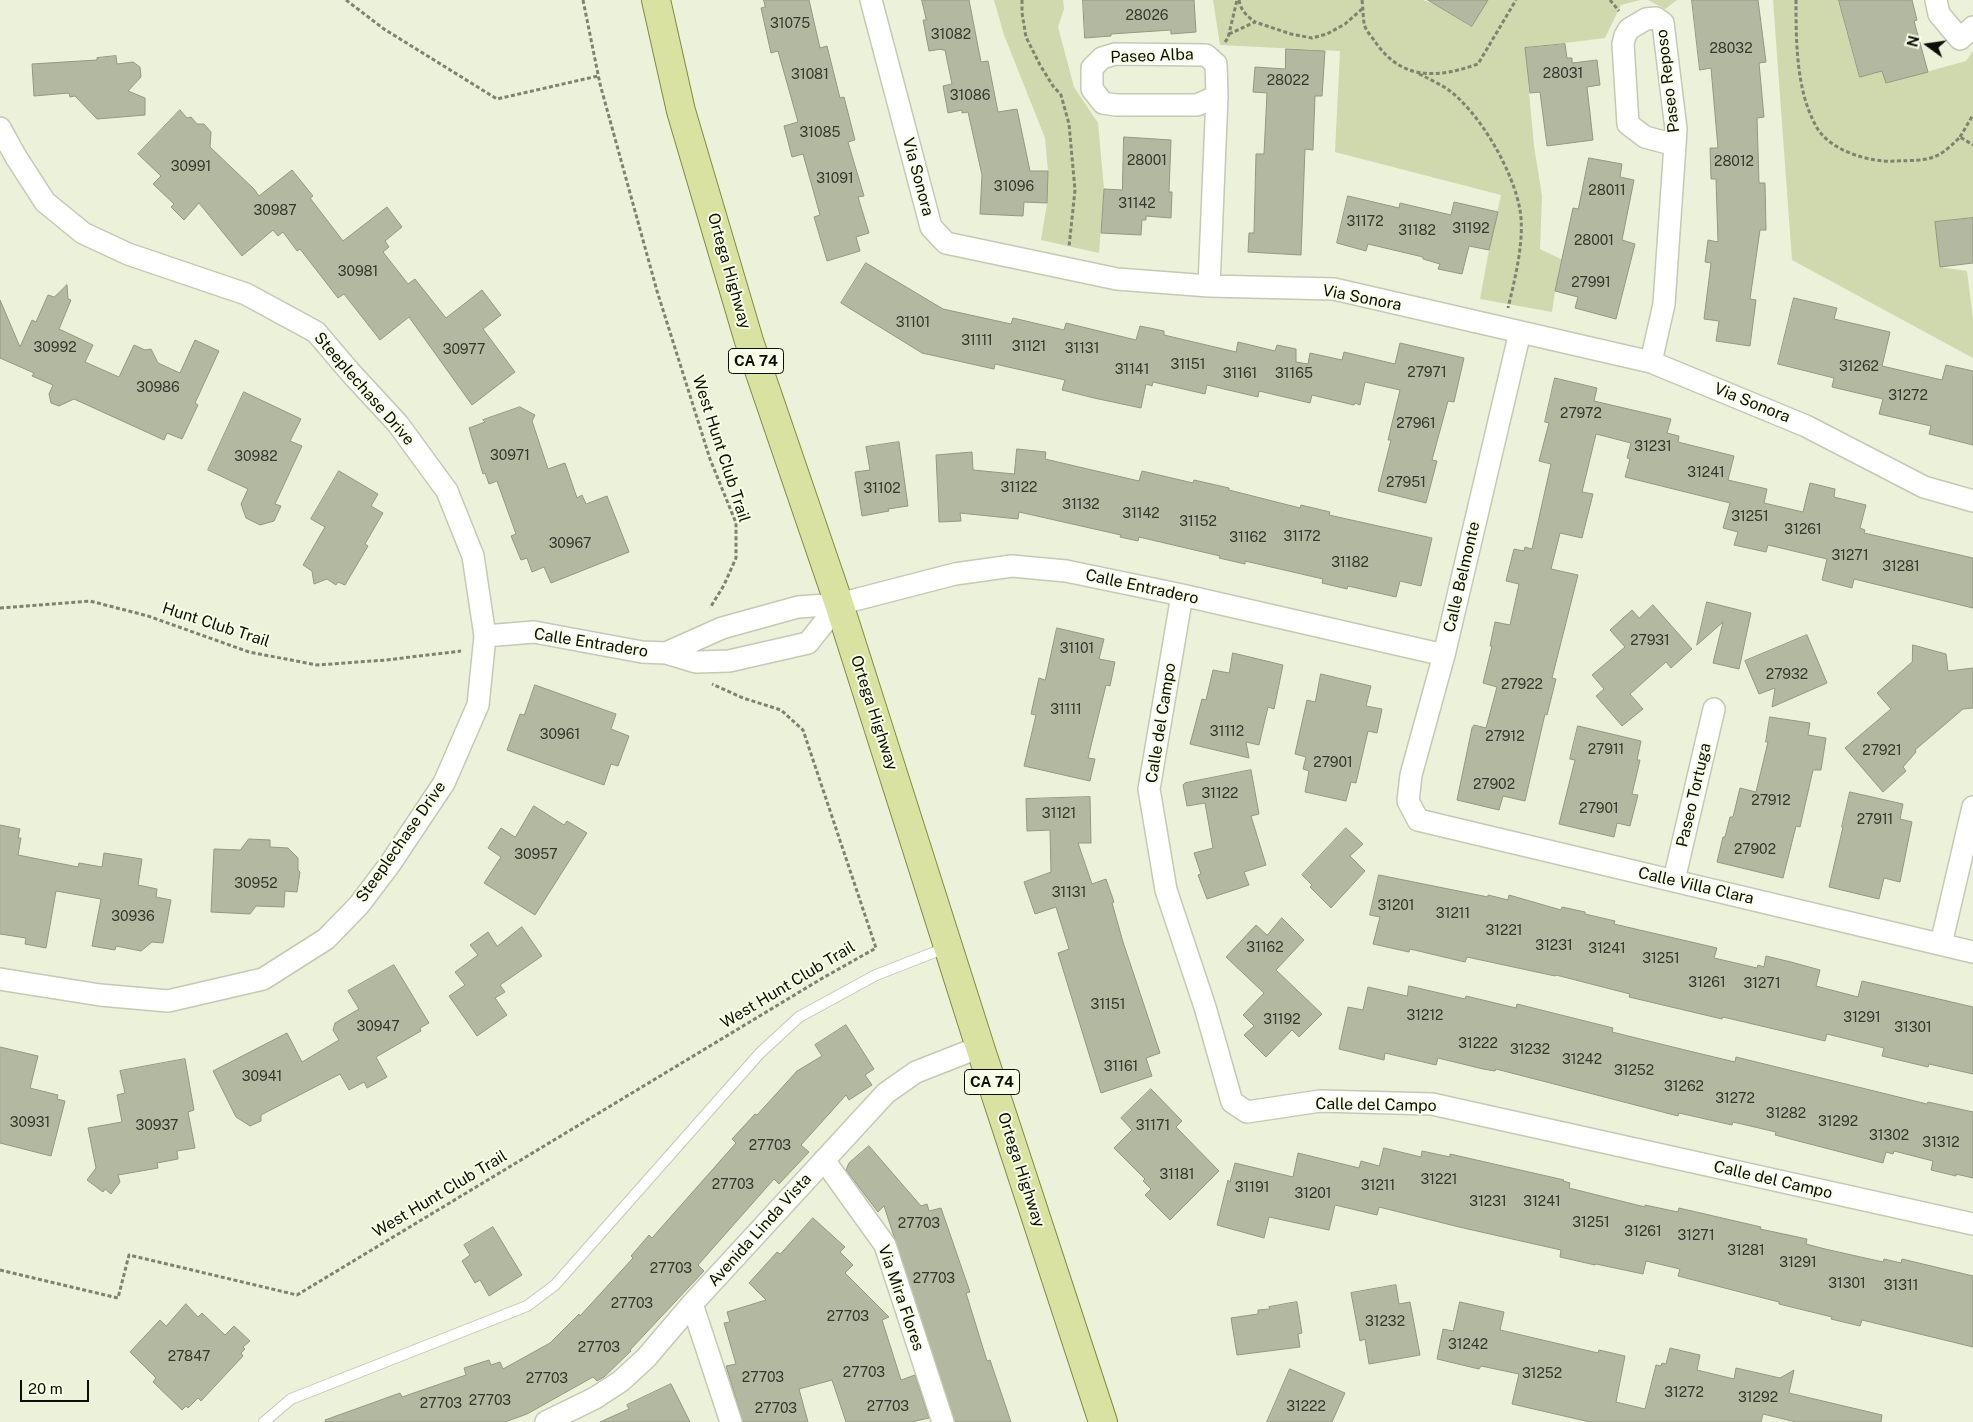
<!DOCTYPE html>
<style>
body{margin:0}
#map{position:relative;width:1973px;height:1422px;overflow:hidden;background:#ecf1d9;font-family:"Public Sans",sans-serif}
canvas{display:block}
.north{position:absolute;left:1903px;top:20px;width:50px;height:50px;-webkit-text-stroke:4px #f9fee6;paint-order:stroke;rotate:284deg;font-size:14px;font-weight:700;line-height:20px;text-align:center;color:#0c0e06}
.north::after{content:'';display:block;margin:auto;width:18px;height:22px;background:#0c0e06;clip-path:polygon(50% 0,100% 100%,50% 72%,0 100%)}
.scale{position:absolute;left:20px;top:1380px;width:69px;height:22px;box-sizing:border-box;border:2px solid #0c0e06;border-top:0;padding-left:6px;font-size:15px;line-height:18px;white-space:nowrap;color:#0c0e06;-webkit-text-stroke:4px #f9fee6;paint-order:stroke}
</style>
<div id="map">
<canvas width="1973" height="1422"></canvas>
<div class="north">N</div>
<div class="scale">20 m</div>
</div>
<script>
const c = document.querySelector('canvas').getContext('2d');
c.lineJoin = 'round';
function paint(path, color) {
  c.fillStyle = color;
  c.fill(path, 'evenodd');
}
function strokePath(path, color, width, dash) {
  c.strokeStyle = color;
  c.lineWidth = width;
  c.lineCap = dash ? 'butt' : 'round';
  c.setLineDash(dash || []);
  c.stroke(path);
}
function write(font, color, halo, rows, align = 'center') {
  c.font = font + ' "Public Sans",sans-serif';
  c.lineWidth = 4;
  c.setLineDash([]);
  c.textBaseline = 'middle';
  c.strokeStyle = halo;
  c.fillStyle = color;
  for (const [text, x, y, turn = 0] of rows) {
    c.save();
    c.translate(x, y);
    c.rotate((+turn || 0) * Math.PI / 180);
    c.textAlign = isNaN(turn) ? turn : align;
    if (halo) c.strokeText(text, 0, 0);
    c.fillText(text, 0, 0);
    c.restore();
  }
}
paint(new Path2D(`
 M994,0H1063L1064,9L1058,27L1074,87L1098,123L1104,189L1099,253L1041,240L1047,203L1048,171L1045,138L1004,35Z
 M1213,0H1423L1434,4L1472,26L1488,0H1640L1621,5L1605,38L1525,48L1534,146L1542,196L1540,249L1563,260L1555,291L1552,312L1480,299L1489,250L1501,195L1335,152L1340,51L1220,45Z
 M1648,0H1677L1665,9Z
 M1773,0H1839L1860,77L1882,71L1886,83L1966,61L1973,51V218L1936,222L1940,267L1967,271L1973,319V358L1792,260Z`), '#d0d8ad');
const building = new Path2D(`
 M764,0H809L820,48L827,46L840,98L844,97L855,140L848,142L864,196L858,197L869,233L856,237L860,251L827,261L814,217L820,215L803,154L792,157L784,126L798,122L778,51L771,53L761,8L765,7Z
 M922,0H969L981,62L988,61L998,112L1017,109L1030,171H1048L1047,203L1024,202L1023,216L980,214L982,175L968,112L962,113V110L948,113L943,86L952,84L945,50H942V49L929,51L923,20H926Z
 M1083,0H1194L1196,32L1171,34V30L1111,34V36L1085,38Z
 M1428,0H1488L1472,26Z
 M1692,0H1758L1766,62L1759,63L1764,117L1757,118L1759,183H1765L1766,230H1760L1750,299L1756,300L1750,346L1716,341L1719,321L1704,319L1711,263L1705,262L1708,240L1718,242L1716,179H1711L1710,148H1718L1711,68L1700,70Z
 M1839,0H1912L1917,20L1914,21L1928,72L1886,83L1882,71L1860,77Z
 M1565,44L1567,58H1572V63L1597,60L1600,85L1587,87L1593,140L1547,146L1540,92L1530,93L1525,48Z
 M1286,49L1325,51L1322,96H1315L1313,150L1305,149L1301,255L1248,252L1249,233H1254L1256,154H1264L1267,93L1253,92L1255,67L1285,69Z
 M116,56L117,64L133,62L140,67L141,77L128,91L145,98V115L97,119L75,96L70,97L69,93L34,96L32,64L97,60V58Z
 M180,110L187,118L191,117L197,124H204L211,132L210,147L254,189L259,196L292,170L313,196L310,198L343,241L387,207L402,227L385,241L389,247L383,252L408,284L415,279L446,318L482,290L501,315L483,329L515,372L472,405L409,317L380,340L344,294L338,298L300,249L297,251L283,232L278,236L273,230L242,256L199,203L184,220L171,207L174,204L153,184L161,176L138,154Z
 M1124,137L1171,140L1169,192H1172L1171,218L1146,216V220H1142L1141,235L1101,233L1104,189L1122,190Z
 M1589,158L1622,164L1620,177L1634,180L1622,240L1635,244L1616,319L1575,308L1578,297L1555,291L1573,208L1578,209Z
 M1348,196L1399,208L1400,203L1451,215L1454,202L1498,212L1489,250L1469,246L1462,274L1438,269L1440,264L1423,259V257L1368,244L1366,251L1337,243Z
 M1973,218V263L1940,267L1935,222Z
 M866,263L943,309L1011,324L1013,318L1064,330L1066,323L1136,340L1140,326L1164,331V335L1236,352L1238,342L1275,351L1277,345L1296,349V362L1308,364L1310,353L1342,360L1344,352L1395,364L1400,343L1464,358L1454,402L1448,401L1432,460L1437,461L1426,503L1378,491L1391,440H1388L1400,390L1365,382L1360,405L1355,403L1354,405L1312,395L1310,403L1259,391L1258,397L1207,385L1205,394L1153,382L1152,386L1146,384L1141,408L1094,398L1062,390L1065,380L995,364L994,369L922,353L841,303Z
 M67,285L68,299L71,300L59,329L93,345L85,362L119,377L134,345L145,350L151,349L158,363L180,373L195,340L219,351L195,403L198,405L182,439L167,433L164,440L74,399L59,406L51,403L49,394L53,385L32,376L34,373L0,358V300L20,347L32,320L36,322L48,295L54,297Z
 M1794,298L1837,308L1834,319L1890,332L1882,366L1942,380L1946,365L1973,371V445L1929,434L1931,426L1879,414L1883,399L1832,387L1834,378L1778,364Z
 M1555,378L1597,388L1594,401L1671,419L1667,433L1679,436L1678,442L1734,456L1728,480L1767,489L1764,503L1803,512L1810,483L1835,489L1834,497L1866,505L1860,528L1865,530L1864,533L1973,558V608L1854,579L1852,588L1822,580L1827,559L1768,545L1766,552L1734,545L1738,532L1723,528L1730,503L1625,477L1630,459L1627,458L1631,443L1596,434L1582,492L1593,494L1582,538L1560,533L1551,569L1578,575L1552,678L1556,679L1547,715L1545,714L1525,801L1503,796L1499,810L1457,800L1472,728L1474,725L1486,728L1497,687L1483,683L1492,646H1490L1495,622L1510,625L1519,584L1506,581L1514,549L1524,551L1525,547L1532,549L1551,464L1539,461L1549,423L1545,422Z
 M244,392L301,419L290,441L302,446L275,504L281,506L274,521L260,525L246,518L241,504L248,489L208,470Z
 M520,407L535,415L532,421L548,469L565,463L577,498L582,495L586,504L607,496L629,552L551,583L544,567L532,572L527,558L521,560L511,536L516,534L497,481L489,484L485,473L483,474L469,428L485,422L483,420Z
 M899,442L908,506L888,509L889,511L862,516L855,472L870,470L866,447Z
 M1017,449L1046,452L1045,459L1139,481L1142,471L1193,483L1194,480L1229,488V490L1300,508L1301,505L1330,512L1329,515L1432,538L1421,586L1400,581L1396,597L1348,586L1347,589L1322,583L1323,579L1245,561V564L1219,558L1220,556L1139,537L1138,541L1120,537L1121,535L1019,512L1018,519L960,513L961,521L939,522L936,455L972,452L973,470L1014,474Z
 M339,471L378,494L371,506L383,513L365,544L368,546L345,585L338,582L336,585L327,579L314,584L312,571L303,565L325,527L311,519Z
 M1707,602L1751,613L1739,669L1713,663L1723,622L1697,645Z
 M1653,605L1692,649L1671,668L1666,662L1630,694L1643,709L1622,726L1596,696L1604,689L1592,675L1625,647L1610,630L1632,610L1639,618Z
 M1057,628L1104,639L1099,659L1115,662L1110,686L1106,685L1088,758L1095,759L1090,781L1024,766L1036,715L1031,714L1039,678L1045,680Z
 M1807,635L1827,683L1772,707L1775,688L1759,694L1745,661Z
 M1913,645L1946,654L1948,671L1973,668V708L1963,709L1915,750L1916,752L1903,767L1906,771L1883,792L1845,748L1891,709L1877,693L1912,662Z
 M1233,653L1283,665L1274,709L1268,707L1259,745L1246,742L1249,758L1190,744L1202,699L1206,700L1213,670L1229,673Z
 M1321,674L1371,686L1366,706L1382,709L1377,733L1368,731L1356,783L1351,782L1346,801L1305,792L1309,771L1303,769L1306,757L1295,754L1307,700L1315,702Z
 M535,685L616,714L611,729L629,736L618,766L611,764L604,785L507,750L520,714L524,715Z
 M1770,717L1810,723L1808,735L1826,738L1821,770H1813L1800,827L1796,826L1783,878L1717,862L1723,837H1725L1730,817H1733L1740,788L1756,792L1768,742H1766Z
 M1578,726L1641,741L1637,760H1640L1632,794L1638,795L1630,826L1617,823L1614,837L1559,824L1575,760L1570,759Z
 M1251,770L1259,814L1251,816L1266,865L1244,872L1249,885L1207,899L1198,875L1201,874L1194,853L1213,848L1205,803L1187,806L1183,785L1185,783Z
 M1850,792L1903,804L1900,819L1912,822L1900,882L1884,878L1879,899L1829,887L1843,827H1842Z
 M1090,797L1091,843H1078L1092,884L1106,879L1114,902L1112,903L1123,942L1160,1053L1146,1058L1152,1076L1101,1093L1058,953L1069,949L1056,907L1035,914L1024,882L1051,872L1050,830L1027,831L1026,799Z
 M534,806L564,825L567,821L587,833L535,915L484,883L501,857L488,848L501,828L515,837Z
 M0,825L20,829L18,838H21L18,855L78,867L79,863L102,867L104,853L142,859L138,885L157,889L156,897L171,900L163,943L152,942L141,951L116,946L115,950L92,946L101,899L56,891L46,948L25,944L26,938L0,934Z
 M1346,828L1363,844L1350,856L1365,871L1331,908L1310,887L1312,885L1302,875Z
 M249,839L270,840V847L288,848L298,858V870L300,872L297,892L285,891L284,907L256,906L250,914L211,912L214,849L240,850Z
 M1379,875L1488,897V895L1508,900L1509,895L1561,910L1562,907L1585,912V914L1615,921L1614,924L1717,948L1714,958L1757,968L1758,965L1764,967L1766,956L1791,962L1820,970L1816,986L1858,997L1862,981L1973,1007V1074L1929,1064L1928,1067L1882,1056L1884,1048L1827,1034L1825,1041L1723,1017L1722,1019L1629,997L1630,994L1556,975L1555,976L1467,957L1465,962L1410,949L1409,952L1373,944L1380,917L1370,915Z
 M1282,918L1304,940L1276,970L1322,1014L1299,1037L1292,1030L1266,1057L1244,1035L1254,1026L1243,1015L1264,993L1226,957L1256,925L1267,935Z
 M522,927L542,956L500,985L505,992L495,998L507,1015L477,1036L449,996L465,985L455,972L478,955L470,945L488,932L497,946Z
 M394,965L429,1023L420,1028L421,1031L376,1057L387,1077L367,1088L364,1082L349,1090L340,1074L261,1115V1121L250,1126L236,1117L213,1071L287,1033L302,1062L339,1040L333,1030L335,1023L359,1009L348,991Z
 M1409,986L1465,999L1466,996L1516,1008L1517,1004L1613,1028L1612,1032L1685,1050L1735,1062L1736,1057L1927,1104L1928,1102L1973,1112V1178L1956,1174V1176L1931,1170L1933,1161L1894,1151L1893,1154L1886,1152L1883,1163L1775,1135L1776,1132L1733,1122L1732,1125L1679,1113L1678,1116L1496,1069L1495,1071L1483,1069L1438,1058L1436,1065L1385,1053L1384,1060L1339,1049L1348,1007L1363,1010L1368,987L1407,996Z
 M846,1025L874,1069L865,1075L872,1085L849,1100L846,1095L801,1145L809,1152L779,1184L774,1179L698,1265L704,1271L630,1350L631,1351L604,1377L597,1381L593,1377L527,1414L505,1422H326L325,1420L400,1393L402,1397L466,1375L464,1368L489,1360L491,1365L500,1362L503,1369L550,1343L579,1314L580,1316L633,1258L631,1256L649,1235L652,1238L736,1143L732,1139L755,1114L757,1115L797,1071L822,1056L815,1045Z
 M0,1047L38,1056L30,1088L58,1095L57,1099L65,1101L51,1156L0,1143Z
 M185,1059L194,1110L188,1112L195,1148L177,1151L178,1159L157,1163L158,1168L118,1175L120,1182L111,1194L105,1189L103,1192L87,1180L96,1168L88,1128L122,1122L117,1095L125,1093L120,1071Z
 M1151,1089L1182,1121L1176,1127L1219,1171L1170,1220L1145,1195L1151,1189L1143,1181L1145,1179L1114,1148L1132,1130L1121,1118Z
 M869,1146L921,1206L927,1204L929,1211L941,1208L970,1292L966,1293L987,1361L990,1360L1011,1422H955L884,1206L878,1212L846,1170L849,1163Z
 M1384,1148L1421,1157L1422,1151L1450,1157V1154L1564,1180L1563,1181L1570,1183L1569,1188L1645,1207V1205L1678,1212L1679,1208L1761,1227L1760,1229L1807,1239L1806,1244L1825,1249L1883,1262L1884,1259L1901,1263L1902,1259L1973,1276V1347L1862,1320L1860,1326L1831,1319L1832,1317L1779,1304V1302L1678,1276L1680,1269L1646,1261L1643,1274L1596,1264L1595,1265L1560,1257L1561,1250L1459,1227L1379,1207L1377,1215L1335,1205L1329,1230L1269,1217L1264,1238L1217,1225L1228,1180L1230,1182L1235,1163L1293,1177L1298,1153L1359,1168L1361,1161L1379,1166Z
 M813,1218L845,1247L840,1252L853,1265L845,1273L889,1317L882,1320L901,1380L915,1375L929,1418L911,1422H846L832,1380L799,1389L808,1422H743L726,1366L736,1364L724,1323L730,1322L727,1312L766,1300L749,1283L777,1252L780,1254Z
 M493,1227L522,1275L489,1296L480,1280L475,1283L462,1261L470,1255L464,1245Z
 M1396,1285L1399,1304L1410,1302L1420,1355L1369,1364L1365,1339L1360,1341L1351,1293Z
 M1297,1302L1302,1333L1298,1334L1300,1347L1237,1355L1231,1318L1258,1314V1310L1270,1309L1269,1307Z
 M1460,1302L1504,1312L1500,1330L1598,1353L1599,1350L1625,1356L1616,1402L1645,1409L1656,1365L1661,1366L1662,1363L1666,1364L1670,1348L1700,1355L1697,1370L1734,1379L1736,1368L1780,1378L1794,1370L1789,1393L1882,1415L1881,1422H1796L1763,1414L1761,1422H1590L1512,1404L1519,1374L1481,1366L1479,1369L1437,1359L1443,1329L1453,1331Z
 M186,1304L198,1317L202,1313L225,1335L234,1326L250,1341L243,1347L245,1349L241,1353L243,1356L201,1401L198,1398L188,1408L186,1406L182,1410L153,1382L156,1378L130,1352L160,1320L166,1326Z
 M1290,1369L1345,1393L1332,1422H1267Z
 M671,1384L690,1422H600L629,1409L627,1405Z`);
paint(building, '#b3b8a1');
strokePath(building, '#939881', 1);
const service = new Path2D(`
 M264,1422L291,1399L527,1306L555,1285L760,1053L799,1017L876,975L948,947`);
const minor = new Path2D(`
 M871,0L931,227L946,243L1117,279L1209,286L1334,289L1651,362L1806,426L1924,487L1973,501
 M1936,0L1939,14L1960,39L1973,27
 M0,128L16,157L45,202L83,233L128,254L246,294L316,332L350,372L398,424L447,491L473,556L485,636L478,705L444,783L390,864L359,905L326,939L263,979L168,1001L100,995L0,979
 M1209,286L1217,96L1216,64L1206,55L1115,54L1102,58L1092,68V89L1103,103L1116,105H1197L1217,96
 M1520,332L1444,655L1411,775L1408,801L1418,820L1973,952
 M1651,362L1664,304L1675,145L1676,129L1663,23L1656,18L1646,19L1629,29L1625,36L1623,44L1628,124L1645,137L1675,145
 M1182,595L1149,789L1166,890L1205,1007L1232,1102L1247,1112L1320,1101L1432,1104L1973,1224
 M485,636L534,632L642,652L666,653L696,662L729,661L808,643L839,604
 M666,653L722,628L798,607L839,604L955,574L1012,566L1066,571L1182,595L1444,655
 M1674,880L1714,709
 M1941,944L1973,807
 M824,1160L885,1245L943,1422
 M692,1304L731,1422
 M546,1422L595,1398L621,1381L646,1358L692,1304L886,1093L916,1072L980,1047`);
const primary = new Path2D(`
 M656,0L681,111L749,341L839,604L980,1047L1103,1422`);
strokePath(service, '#c4c9b2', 12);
strokePath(minor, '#c4c9b2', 24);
strokePath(primary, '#808b40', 30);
strokePath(new Path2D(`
 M346,0L384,29L497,99L598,76
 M583,0L600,84L657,291L710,459L736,523V558L724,585L710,608
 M1022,0V13L1026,37L1040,65L1053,86L1061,95L1069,124L1075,190L1069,247
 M1239,0C1241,11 1247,16 1255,22
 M1362,0C1363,8 1363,16 1364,23C1365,30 1372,37 1376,43C1403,81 1438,78 1478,64L1516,0
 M1610,0L1619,11
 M1796,0C1796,41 1796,90 1816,126C1829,151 1871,163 1896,161C1929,160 1937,161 1960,137L1973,145
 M1229,34L1255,22L1291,34L1312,38L1327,34L1345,24L1362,9
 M1225,42L1228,38L1237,0
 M1419,74C1428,78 1437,83 1446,88C1479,111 1513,170 1520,210C1525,239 1515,279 1508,308
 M1960,137L1973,115
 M0,608L90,601L148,616L249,652L317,665L386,660L461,651
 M0,1270L118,1298L129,1255L297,1295L821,979L876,948L803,730L781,710L743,698L712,684`), '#7e8271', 3, [4, 2.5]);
strokePath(service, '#fff', 10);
strokePath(minor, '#fff', 21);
strokePath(primary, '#d9e2a0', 28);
write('14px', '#36382d', null, [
 ["28026",1147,16],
 ["31075",790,24],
 ["31082",951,35],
 ["28032",1731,49],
 ["28031",1563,74],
 ["31081",810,75],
 ["28022",1288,81],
 ["31086",970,96],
 ["31085",820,133],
 ["28001",1147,161],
 ["28012",1734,162],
 ["30991",191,167],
 ["31091",835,179],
 ["31096",1014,187],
 ["28011",1607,191],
 ["31142",1137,204],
 ["30987",275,211],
 ["31172",1365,222],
 ["31192",1471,229],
 ["31182",1417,231],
 ["28001",1594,241],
 ["30981",358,272],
 ["27991",1591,283],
 ["31101",913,323],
 ["31111",977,341],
 ["31121",1029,347],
 ["30992",55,348],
 ["31131",1082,349],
 ["30977",464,350],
 ["31151",1188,365],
 ["31262",1859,367],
 ["31141",1132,370],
 ["27971",1427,373],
 ["31161",1240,374],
 ["31165",1294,374],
 ["30986",158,388],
 ["31272",1908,396],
 ["27972",1581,414],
 ["27961",1416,424],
 ["31231",1653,447],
 ["30971",510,456],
 ["30982",256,457],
 ["31241",1706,473],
 ["27951",1406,483],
 ["31122",1019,488],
 ["31102",882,489],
 ["31132",1081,505],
 ["31142",1141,514],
 ["31251",1750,517],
 ["31152",1198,522],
 ["31261",1803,530],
 ["31172",1302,537],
 ["31162",1248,538],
 ["30967",570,544],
 ["31271",1850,556],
 ["31182",1350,563],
 ["31281",1901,567],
 ["27931",1650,641],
 ["31101",1077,649],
 ["27932",1787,675],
 ["27922",1522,685],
 ["31111",1066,710],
 ["31112",1227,732],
 ["30961",560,735],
 ["27912",1505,737],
 ["27911",1606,750],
 ["27921",1882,751],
 ["27901",1333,763],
 ["27902",1494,785],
 ["31122",1220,794],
 ["27912",1771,801],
 ["27901",1599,809],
 ["31121",1059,814],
 ["27911",1875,820],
 ["27902",1755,850],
 ["30957",536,855],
 ["30952",256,884],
 ["31131",1069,893],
 ["31201",1396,906],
 ["31211",1453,914],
 ["30936",133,917],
 ["31221",1504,931],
 ["31231",1554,946],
 ["31162",1265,948],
 ["31241",1607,949],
 ["31251",1661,959],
 ["31261",1707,983],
 ["31271",1762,984],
 ["31151",1108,1005],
 ["31212",1425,1016],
 ["31291",1862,1018],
 ["31192",1282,1020],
 ["30947",378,1027],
 ["31301",1913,1028],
 ["31222",1478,1044],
 ["31232",1530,1050],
 ["31242",1582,1060],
 ["31161",1121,1067],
 ["31252",1634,1071],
 ["30941",262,1077],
 ["31262",1684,1087],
 ["31272",1735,1099],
 ["31282",1786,1114],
 ["31292",1838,1122],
 ["30931",30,1123],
 ["30937",157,1126],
 ["31171",1153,1126],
 ["31302",1889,1136],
 ["31312",1941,1143],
 ["27703",770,1146],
 ["31181",1177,1175],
 ["31221",1439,1180],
 ["27703",733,1185],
 ["31211",1378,1186],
 ["31191",1252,1188],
 ["31201",1313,1194],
 ["31231",1488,1202],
 ["31241",1542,1202],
 ["31251",1591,1223],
 ["27703",919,1224],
 ["31261",1643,1232],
 ["31271",1696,1236],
 ["31281",1746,1251],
 ["31291",1798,1263],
 ["27703",671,1269],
 ["27703",934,1279],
 ["31301",1847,1284],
 ["31311",1901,1286],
 ["27703",632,1304],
 ["27703",848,1317],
 ["31232",1385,1322],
 ["31242",1468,1345],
 ["27703",599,1348],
 ["27847",189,1357],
 ["27703",864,1373],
 ["31252",1542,1374],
 ["27703",763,1378],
 ["27703",547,1379],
 ["31272",1684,1393],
 ["31292",1758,1398],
 ["27703",490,1401],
 ["27703",441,1404],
 ["27703",888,1407],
 ["31222",1306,1407],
 ["27703",776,1409]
]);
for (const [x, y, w] of [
 [756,361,55],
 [992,1082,55]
]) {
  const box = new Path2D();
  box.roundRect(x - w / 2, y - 12.5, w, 25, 4);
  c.fillStyle = '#f9fee6';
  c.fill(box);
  strokePath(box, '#0c0e06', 1);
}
write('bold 15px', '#0c0e06', null, [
 ["CA 74",756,361],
 ["CA 74",992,1082]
]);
write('16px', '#0c0e06', '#f9fee6', [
 ["Paseo Alba",1152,56,-2],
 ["Paseo Reposo",1668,81,-97],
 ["Via Sonora",918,177,75],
 ["Ortega Highway",729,271,74],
 ["Via Sonora",1362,298,11],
 ["Steeplechase Drive",364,389,49],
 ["Via Sonora",1752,403,22],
 ["West Hunt Club Trail",721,449,72],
 ["Calle Belmonte",1462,577,-77],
 ["Calle Entradero",1142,587,12],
 ["Hunt Club Trail",216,625,18],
 ["Calle Entradero",591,643,9],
 ["Ortega Highway",874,713,72],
 ["Calle del Campo",1161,723,-81],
 ["Paseo Tortuga",1694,795,-77],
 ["Steeplechase Drive",401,842,-55],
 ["Calle Villa Clara",1696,886,13],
 ["West Hunt Club Trail",788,985,-31],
 ["Calle del Campo",1376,1105,1],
 ["Ortega Highway",1021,1170,72],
 ["Calle del Campo",1773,1180,13],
 ["West Hunt Club Trail",440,1194,-31],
 ["Avenida Linda Vista",760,1230,-48],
 ["Via Mira Flores",901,1298,71]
]);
</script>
